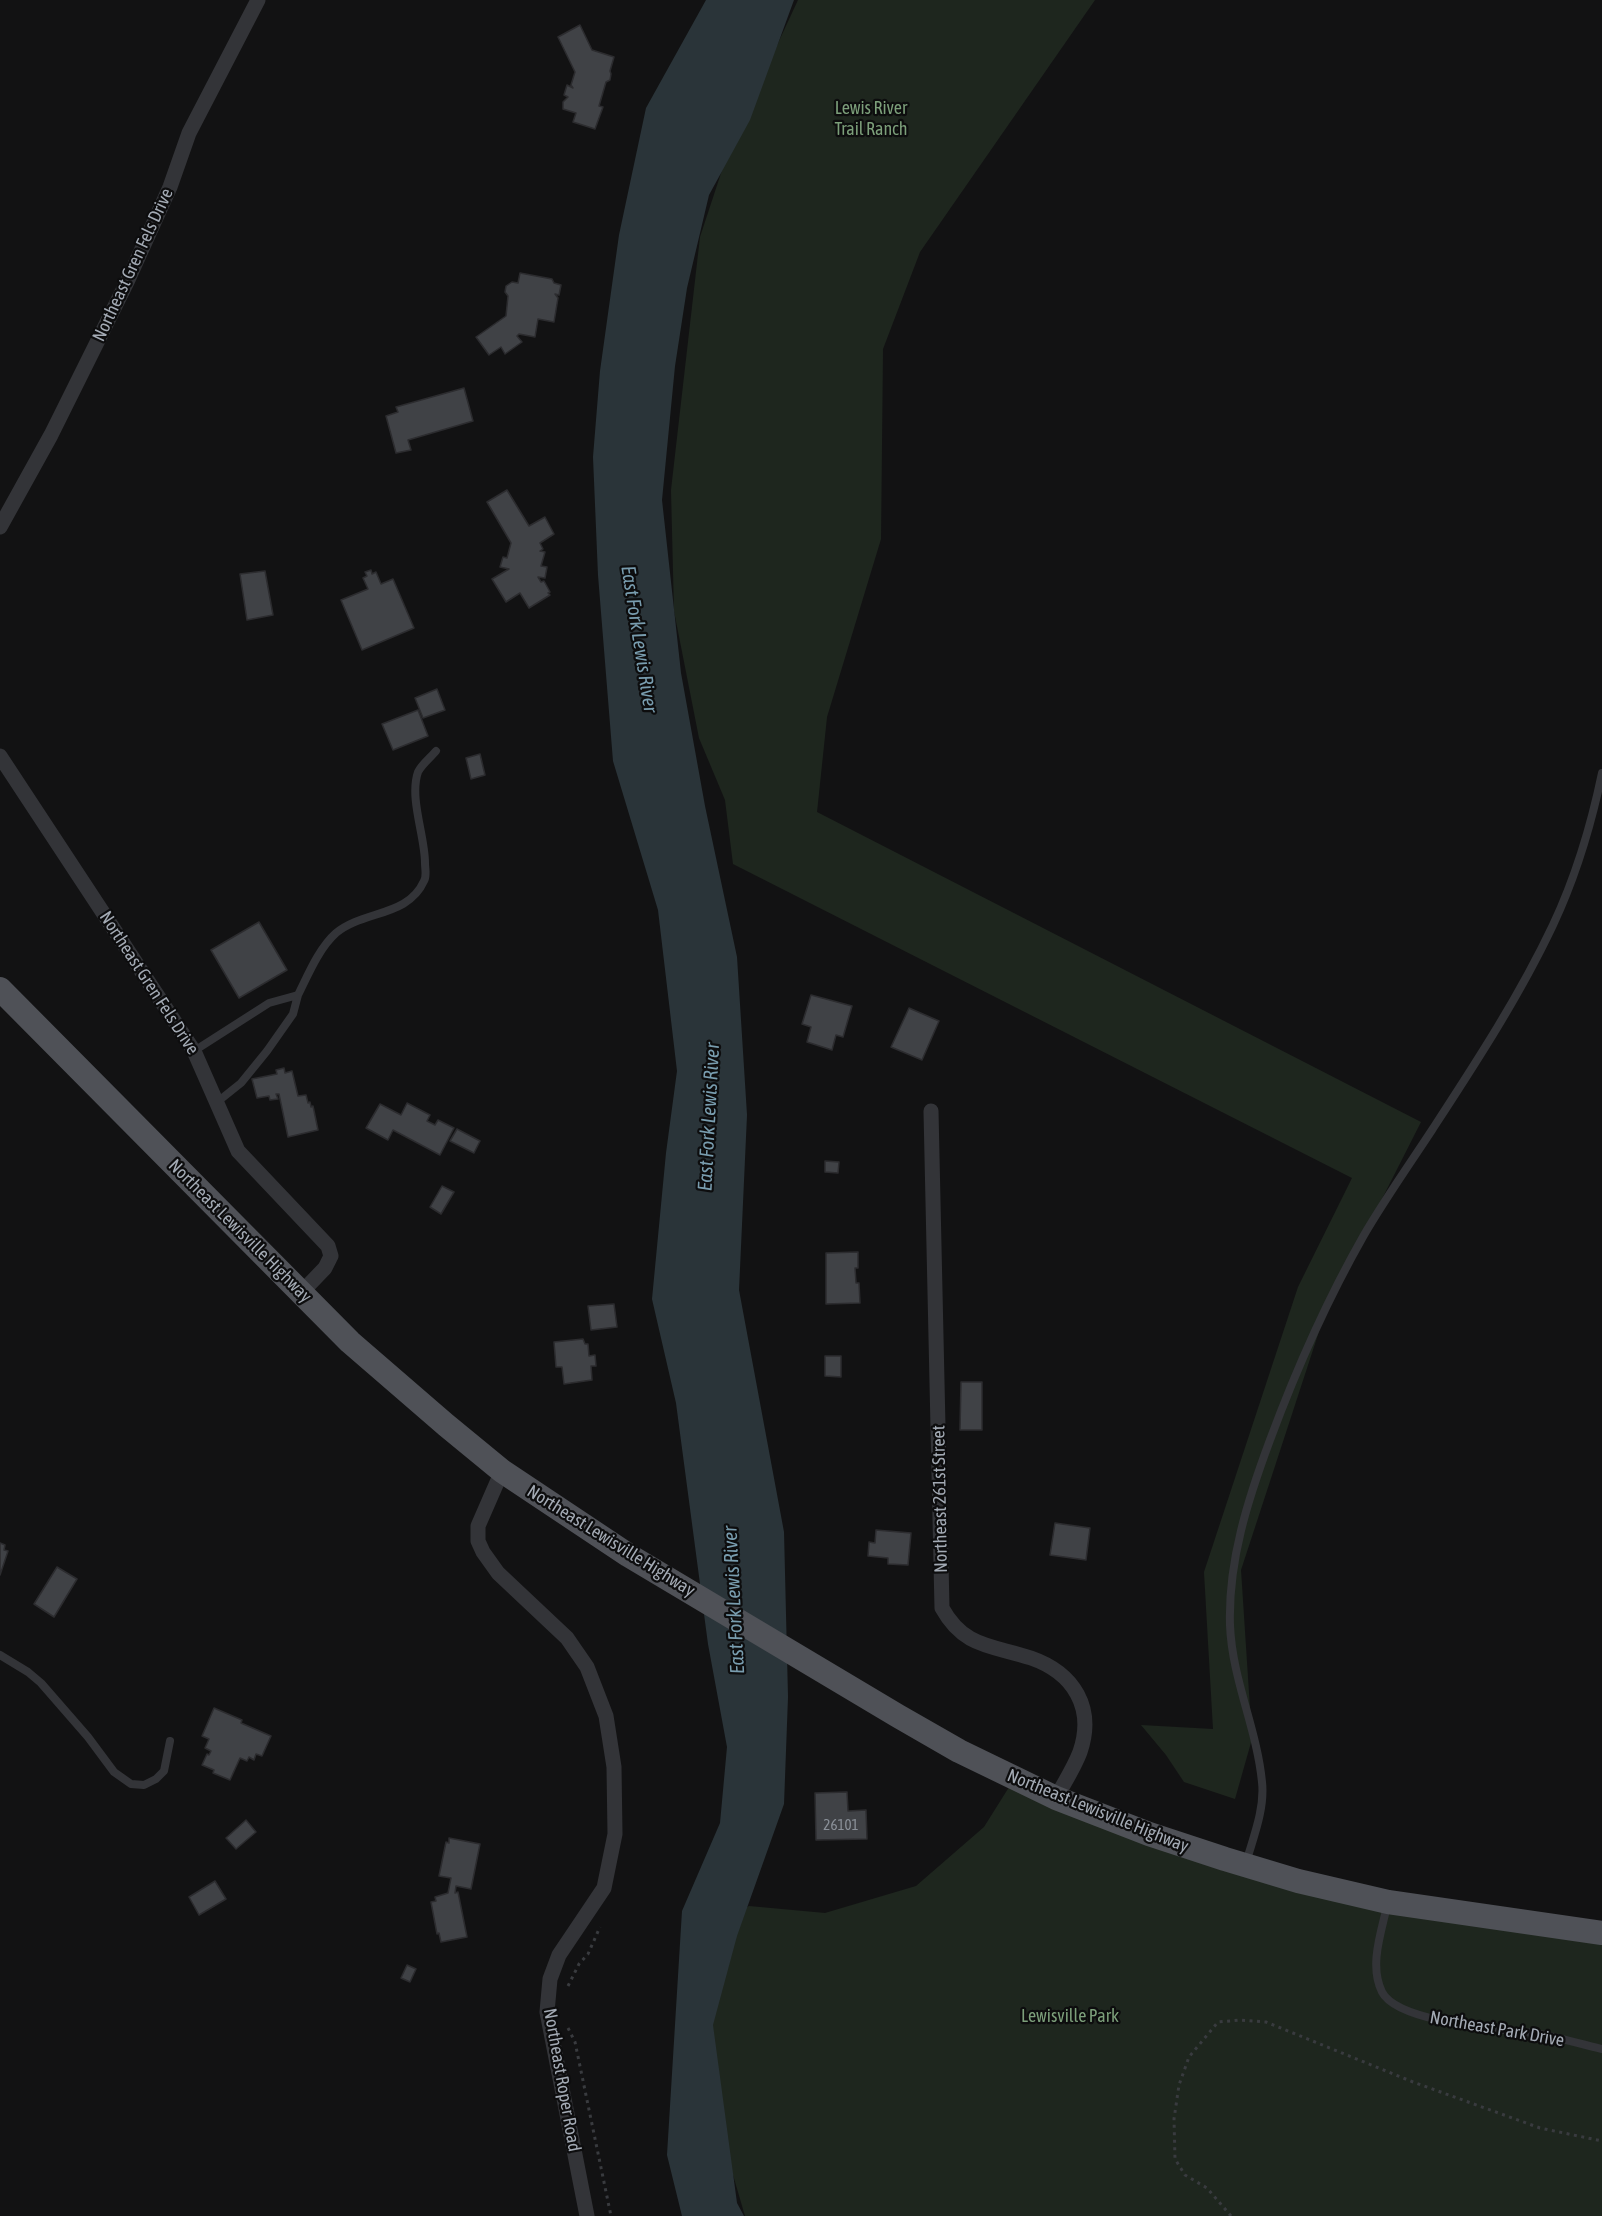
<!DOCTYPE html>
<style>
body{margin:0}
canvas{display:block;background:#121213}
</style>
<canvas width="1602" height="2216"></canvas>
<script>
const c = document.querySelector('canvas').getContext('2d');
c.lineJoin = 'round';
function paint(path, color) {
  c.fillStyle = color;
  c.fill(path, 'evenodd');
}
function strokePath(path, color, width, dash) {
  c.strokeStyle = color;
  c.lineWidth = width;
  c.lineCap = dash ? 'butt' : 'round';
  c.setLineDash(dash || []);
  c.stroke(path);
}
function write(font, color, halo, rows, align = 'center') {
  c.font = font + ' "Asap Condensed",sans-serif';
  c.lineWidth = 4.5;
  c.setLineDash([]);
  c.textBaseline = 'middle';
  c.strokeStyle = halo;
  c.fillStyle = color;
  for (const [text, x, y, turn = 0] of rows) {
    c.save();
    c.translate(x, y);
    c.rotate((+turn || 0) * Math.PI / 180);
    c.textAlign = isNaN(turn) ? turn : align;
    if (halo) c.strokeText(text, 0, 0);
    c.fillText(text, 0, 0);
    c.restore();
  }
}
paint(new Path2D(`
 M798,0H1095L920,252L883,349L881,539L827,717L817,812L1421,1122L1327,1307L1241,1570L1252,1739L1235,1799L1184,1782L1166,1755L1141,1725L1213,1729L1204,1572L1298,1287L1352,1178L733,864L725,800L699,738L674,611L671,490L700,237L729,149Z
 M1011,1784L1225,1859L1602,1933V2216H745L724,2144L707,2042L739,1911L749,1906L825,1913L916,1886L984,1827Z`), '#1e261e');
paint(new Path2D(`
 M706,0H794L750,120L709,195L687,288L675,366L662,500L681,673L705,806L737,957L747,1115L739,1290L784,1532L788,1697L784,1804L737,1936L713,2025L737,2203L744,2216H682L667,2155L682,1911L720,1823L727,1747L708,1644L676,1403L652,1299L666,1153L677,1071L658,910L613,761L598,575L593,457L600,371L619,235L646,108Z`), '#2a3439');
const building = new Path2D(`
 M580,25L592,50L614,57L610,71L611,74L610,80L606,82L599,106L603,107L595,129L573,122L576,113L563,109V102L568,97L564,95L567,85L573,88L571,85L575,72L558,37Z
 M520,273L552,279L554,283L561,285L559,295L555,294L558,298L554,322L538,319L535,337L519,334L517,336L522,342L505,354L501,347L489,355L476,337L506,316L508,296L505,292L506,286L512,282L518,283Z
 M464,388L473,421L408,440L411,450L396,453L386,416L398,412L396,407Z
 M507,490L529,526L545,517L554,534L540,543L543,549L540,551L545,552L541,566L547,567L545,578L538,577L541,582L544,581L550,592L548,593L550,595L529,608L520,593L506,602L492,579L509,569L500,567L503,557L507,558L511,543L487,502Z
 M371,570L372,574L376,572L381,584L393,579L414,628L362,650L341,600L368,589L363,578L367,576L365,572Z
 M265,571L273,615L247,620L240,574Z
 M437,689L445,710L423,718L415,698Z
 M418,710L428,736L393,750L382,724Z
 M480,754L485,775L471,779L466,758Z
 M259,922L287,970L239,998L211,950Z
 M811,995L852,1006L843,1037L836,1035L832,1050L807,1042L811,1027L802,1024Z
 M909,1008L939,1021L922,1060L891,1047Z
 M284,1068L285,1073L292,1071L298,1096L306,1095L308,1103L310,1102L311,1107L313,1106L318,1130L288,1137L279,1094H276L278,1099L270,1100L269,1096L257,1098L252,1079L277,1074L276,1070Z
 M407,1103L430,1115L427,1121L435,1125L438,1120L454,1128L440,1155L393,1130L388,1140L366,1128L380,1104L401,1115Z
 M457,1129L480,1141L474,1153L450,1141Z
 M825,1161L839,1162L838,1173L825,1172Z
 M442,1186L454,1192L441,1214L430,1207Z
 M858,1252V1268H855L856,1283H859L860,1303L826,1304V1253Z
 M614,1304L617,1327L591,1330L588,1306Z
 M583,1339L585,1344H588L589,1356L595,1355L596,1366H591L592,1380L564,1384L562,1367H556L554,1342Z
 M825,1356H841V1377L825,1376Z
 M961,1382H982V1430H960Z
 M1055,1523L1090,1528L1086,1560L1050,1555Z
 M876,1530L911,1533L908,1565L888,1564V1558L868,1556L869,1542L875,1543Z
 M0,1543L5,1545L4,1550L8,1551L0,1575Z
 M57,1567L77,1579L54,1617L34,1604Z
 M214,1708L242,1720L241,1723L271,1736L262,1756L256,1754L254,1760L249,1757L247,1761L240,1758L230,1780L213,1773L214,1770L202,1765L207,1754L209,1755L211,1751L205,1748L209,1739L202,1736Z
 M847,1792L848,1811L866,1810L867,1839L816,1840L815,1793Z
 M246,1820L256,1832L236,1849L226,1838Z
 M449,1838L480,1844L471,1889L456,1886L455,1893L458,1892L467,1937L441,1942L439,1933L437,1934L431,1902L436,1901L435,1897L448,1893L451,1878L439,1876L446,1842L449,1843Z
 M215,1881L226,1899L199,1915L189,1897Z
 M407,1965L416,1969L410,1982L401,1978Z`);
paint(building, '#404246');
strokePath(building, '#2c2c2f', 1.5);
strokePath(new Path2D(`
 M568,1986L579,1964L588,1954L600,1927
 M568,2028L575,2042L611,2216
 M1231,2216L1207,2188L1185,2175L1175,2159L1174,2119L1179,2085L1189,2057L1218,2022L1240,2020L1266,2022L1413,2082L1540,2128L1602,2141`), '#393b3f', 3, [3, 4.5]);
strokePath(new Path2D(`
 M194,1051L269,1003L298,995C308,975 319,948 336,933C364,910 408,917 424,881C427,876 425,869 425,863C425,836 409,798 418,772C421,765 431,757 436,751
 M216,1103L241,1083L267,1051L293,1014L298,995
 M0,1655L28,1672L41,1683L88,1737L114,1772L131,1784L144,1785L156,1779L164,1771L170,1741
 M1246,1863C1253,1838 1265,1809 1262,1782C1257,1729 1232,1679 1230,1625C1228,1561 1248,1499 1270,1440C1296,1370 1327,1300 1364,1235C1385,1199 1409,1165 1432,1130C1475,1064 1519,997 1553,925C1576,876 1591,826 1602,773
 M1387,1906C1381,1933 1369,1966 1382,1992C1398,2023 1502,2029 1534,2033C1557,2037 1580,2044 1602,2049`), '#333438', 8);
strokePath(new Path2D(`
 M0,527L51,435L127,282L170,187L189,133L258,0
 M0,756L194,1051L238,1151L328,1246L331,1256L325,1268L301,1293
 M931,1111L942,1608C964,1648 992,1645 1031,1658C1074,1673 1095,1708 1080,1752C1074,1768 1064,1783 1056,1798
 M502,1471L478,1526V1541L483,1552L498,1573L567,1638L587,1667L606,1716L614,1767L615,1834L604,1888L559,1955L550,1979L547,2012L587,2216`), '#333438', 15);
strokePath(new Path2D(`
 M0,989L350,1342L446,1425L502,1471L628,1555L898,1716L959,1751L1056,1798L1149,1834L1225,1859L1298,1881L1388,1902L1602,1933`), '#4f5157', 24);
write('15px', '#8a9098', null, [
 ["26101",841,1825]
]);
write('18px', '#7c9f7a', '#0d0d0e', [
 ["Lewis River",871,108],
 ["Trail Ranch",871,129],
 ["Lewisville Park",1070,2016]
]);
write('18px', '#a3aab4', '#0d0d0e', [
 ["Northeast Gren Fels Drive",133,265,-65],
 ["Northeast Gren Fels Drive",149,983,57],
 ["Northeast Lewisville Highway",240,1231,45],
 ["Northeast 261st Street",940,1499,-91],
 ["Northeast Lewisville Highway",611,1541,32],
 ["Northeast Lewisville Highway",1098,1811,22],
 ["Northeast Park Drive",1497,2029,10],
 ["Northeast Roper Road",562,2080,80]
]);
write('italic 20px', '#799daf', '#0d0d0e', [
 ["East Fork Lewis River",639,639,81],
 ["East Fork Lewis River",709,1117,-87],
 ["East Fork Lewis River",734,1600,-93]
]);
</script>
